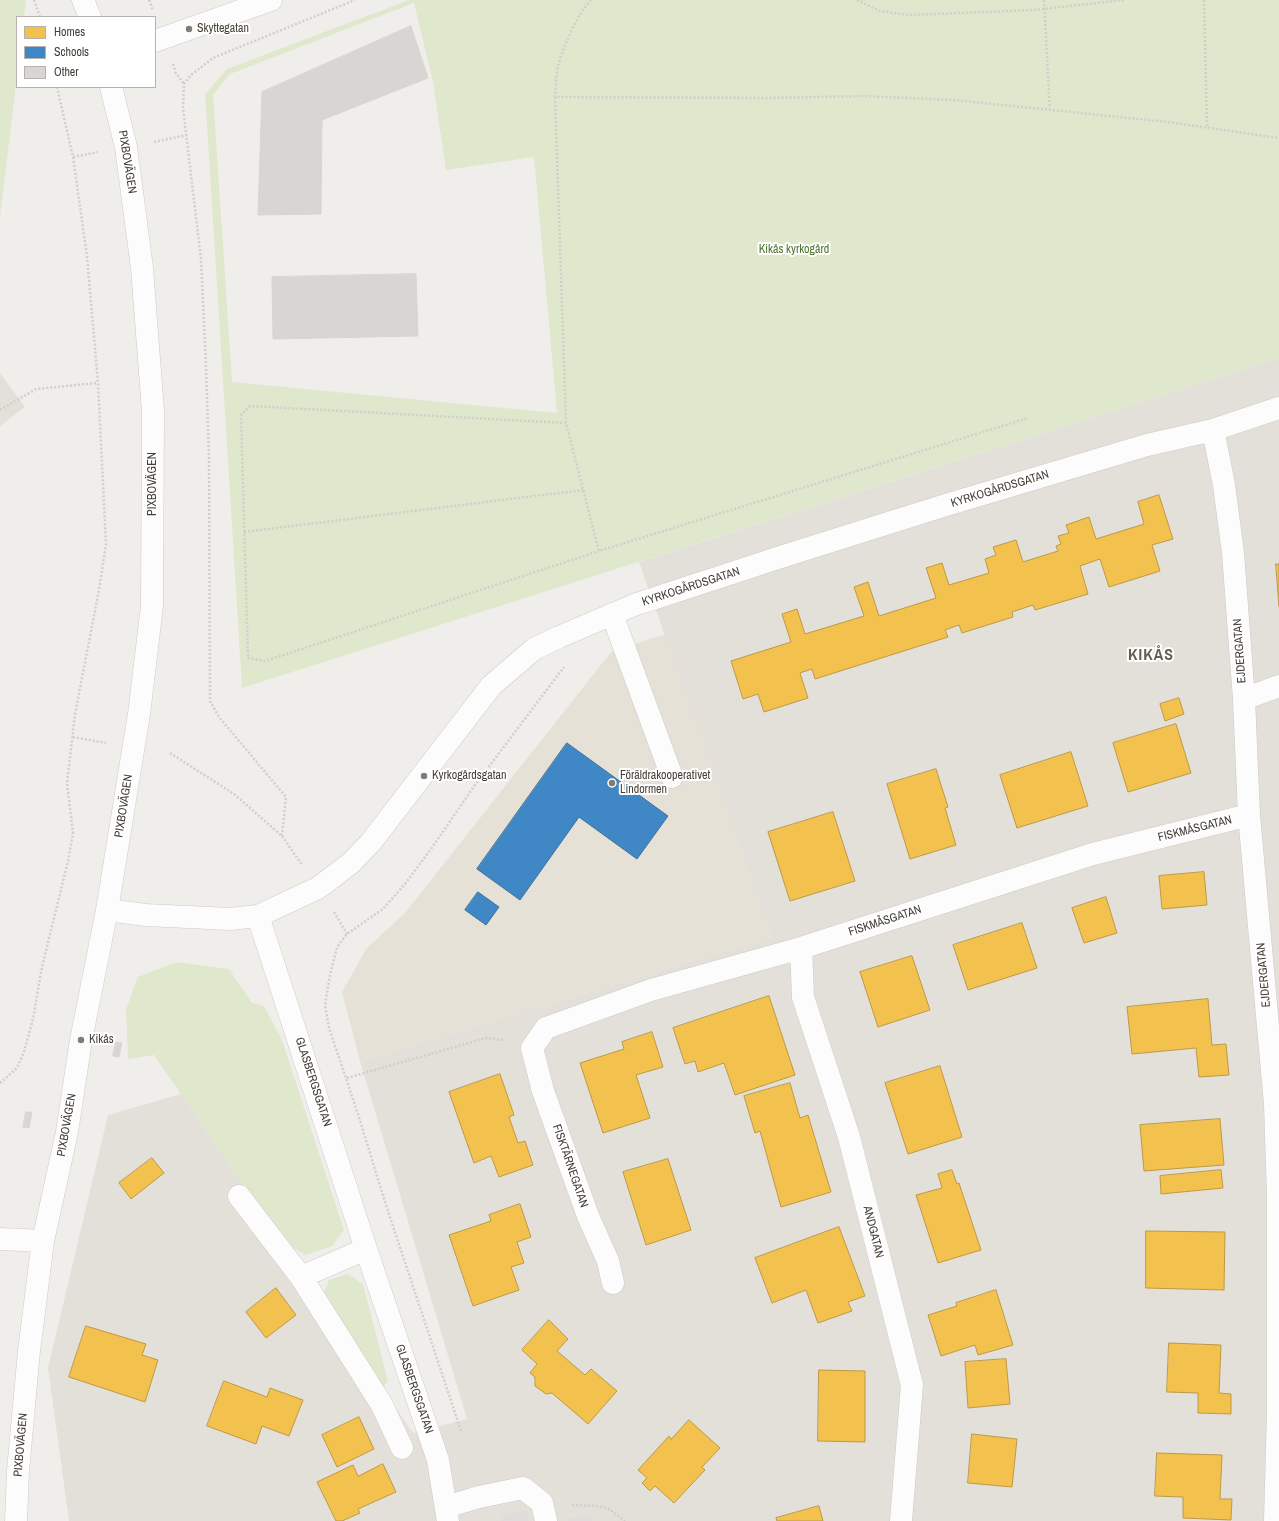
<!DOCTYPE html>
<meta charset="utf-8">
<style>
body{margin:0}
#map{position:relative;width:1279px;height:1521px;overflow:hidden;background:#f0eeeb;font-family:"Archivo Narrow",sans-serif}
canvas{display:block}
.legend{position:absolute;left:16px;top:16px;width:140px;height:72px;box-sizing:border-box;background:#fff;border:1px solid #b5b2af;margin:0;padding:5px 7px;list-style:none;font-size:12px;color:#463f37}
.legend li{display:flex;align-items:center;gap:8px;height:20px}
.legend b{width:20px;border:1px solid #b5b2af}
</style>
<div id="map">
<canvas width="1279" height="1521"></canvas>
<ul class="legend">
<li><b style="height:11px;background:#f2c14e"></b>Homes</li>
<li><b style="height:11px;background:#3f88c5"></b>Schools</li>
<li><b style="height:11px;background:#d8d5d2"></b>Other</li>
</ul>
</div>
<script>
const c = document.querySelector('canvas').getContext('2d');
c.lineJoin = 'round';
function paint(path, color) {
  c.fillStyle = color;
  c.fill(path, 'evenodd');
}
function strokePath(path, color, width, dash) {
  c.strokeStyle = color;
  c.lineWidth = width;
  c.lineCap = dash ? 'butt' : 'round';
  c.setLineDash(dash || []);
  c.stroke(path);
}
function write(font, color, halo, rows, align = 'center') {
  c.font = font + ' "Archivo Narrow",sans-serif';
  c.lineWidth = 4;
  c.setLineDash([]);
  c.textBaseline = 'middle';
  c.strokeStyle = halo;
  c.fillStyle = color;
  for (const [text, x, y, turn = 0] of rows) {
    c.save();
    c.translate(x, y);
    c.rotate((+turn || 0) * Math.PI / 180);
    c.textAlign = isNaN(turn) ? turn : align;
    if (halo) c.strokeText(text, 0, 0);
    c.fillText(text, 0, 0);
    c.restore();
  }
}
paint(new Path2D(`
 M1279,358V1521H69L48,1368L108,1115L181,1094L413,1433L467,1419L360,1061L771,937L639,562Z
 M0,373L25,407L0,426Z`), '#e3e0d9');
paint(new Path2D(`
 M665,634L771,937L360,1061L342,992L366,949L405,913L611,652Z`), '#e6e1d7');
paint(new Path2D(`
 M0,0H26L24,17H17V77L0,218Z
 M409,0H1279V358L242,688L205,94L227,69ZM414,3L433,82L446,170L534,157L557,413L232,382L213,95L230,74Z
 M176,962L229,969L252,1003L264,1006L282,1040L344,1230L332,1246L306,1255L282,1242L154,1055L128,1059L126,1009L138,977Z
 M348,1274L363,1284L388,1381L382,1388L321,1300L329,1280Z`), '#dfe8cd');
paint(new Path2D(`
 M526,1510L528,1521H502L501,1515Z
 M591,1515L592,1521H568L567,1519Z`), '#dfdddb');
const homes = new Path2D(`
 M1159,495L1173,539L1152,545L1160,571L1109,587L1100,559L1080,566L1088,594L1035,610L1033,605L1012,612L1013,617L962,633L959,625L945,630L948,637L815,679L812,669L800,673L808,698L764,712L758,694L743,699L731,661L791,642L782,614L797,609L805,634L864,616L854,587L868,582L879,616L936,598L926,568L942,563L949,585L989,573L985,559L996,555L993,547L1016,540L1023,562L1058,551L1056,546L1061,544L1058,536L1069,533L1066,525L1089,517L1096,539L1144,524L1138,502Z
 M1276,564H1279V606Z
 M1179,698L1184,714L1165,721L1160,704Z
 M1176,724L1191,773L1128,792L1113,743Z
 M1071,752L1088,806L1017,828L1000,775Z
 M936,769L948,807L945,808L956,845L910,859L887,784Z
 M833,812L855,881L790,901L768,832Z
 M1204,872L1207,905L1162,909L1159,876Z
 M1106,897L1117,933L1084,943L1072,908Z
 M1022,923L1037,968L968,990L953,945Z
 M912,956L930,1010L878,1027L860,972Z
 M769,996L795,1075L735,1095L724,1063L698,1072L695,1061L685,1064L673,1028Z
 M1208,999L1212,1045L1226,1044L1229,1075L1199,1077L1196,1048L1132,1054L1127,1007Z
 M652,1032L663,1067L636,1075L650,1118L603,1133L580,1063L624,1049L622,1042Z
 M940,1066L962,1137L908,1154L885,1083Z
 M500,1074L514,1115L509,1117L518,1143L525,1141L533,1165L499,1177L491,1156L474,1163L449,1092Z
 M790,1083L800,1118L808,1115L831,1192L781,1207L760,1131L755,1133L744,1096Z
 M1220,1119L1224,1165L1144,1171L1140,1125Z
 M152,1158L164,1173L131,1199L119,1183Z
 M668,1159L691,1230L646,1245L623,1172Z
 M952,1170L957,1184L959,1183L981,1250L938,1263L916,1195L942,1188L938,1174Z
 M1221,1170L1223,1188L1161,1194L1160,1176Z
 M520,1204L531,1237L517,1242L524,1263L511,1267L519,1290L473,1306L449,1235L491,1221L489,1215Z
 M839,1227L865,1296L848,1302L852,1311L818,1323L806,1290L772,1303L755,1258Z
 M1146,1231L1225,1232L1224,1290L1146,1288Z
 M276,1288L296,1315L266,1338L246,1312Z
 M996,1290L1013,1345L978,1355L975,1345L941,1356L928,1315L957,1306L956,1303Z
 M549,1320L568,1339L557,1351L585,1375L591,1369L617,1391L588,1424L552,1393L546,1394L535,1386V1377L530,1373L537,1364L522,1350Z
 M86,1326L146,1344L142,1355L158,1360L145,1402L69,1377Z
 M1169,1343L1221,1345L1219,1393L1231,1394V1414L1198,1413V1393L1167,1392Z
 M1006,1359L1010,1404L968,1408L965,1362Z
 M819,1370L865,1371V1442L818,1441Z
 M224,1381L267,1397L270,1388L303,1400L289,1436L262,1426L256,1444L207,1426Z
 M359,1417L374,1449L337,1467L322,1435Z
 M689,1420L720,1448L702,1467L705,1470L674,1503L655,1486L650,1491L642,1483L647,1478L638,1470L669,1436L671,1439Z
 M972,1434L1017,1439L1012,1487L968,1483Z
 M1157,1453L1222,1455L1220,1499H1232L1231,1520L1183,1518V1497L1155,1496Z
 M383,1464L396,1492L358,1509L360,1513L342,1521H336L317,1482L353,1465L358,1476Z
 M819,1506L823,1521H777L776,1518Z`);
paint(homes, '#f2c14e');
strokePath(homes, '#be9a47', 1);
const schools = new Path2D(`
 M567,743L668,816L637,859L579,817L520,900L477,869Z
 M478,892L499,907L486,925L465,910Z`);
paint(schools, '#3f88c5');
strokePath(schools, '#41729a', 1);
const building = new Path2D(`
 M411,26L428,78L322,120L321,214L258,215L262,92Z
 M416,274L418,336L273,339L272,277Z
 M116,1042L122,1043L119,1057L113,1056Z
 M26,1112H32L29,1128L23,1127Z`);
paint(building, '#d8d5d2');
strokePath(building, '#d8d5d1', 1);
const minor = new Path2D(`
 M83,0L90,17
 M155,41L271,0
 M1213,430L1224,485L1233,553L1244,699L1249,815L1275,1104L1278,1196V1410L1275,1521
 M612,614L672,777
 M1244,699L1279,686
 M107,910L146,915L230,919L258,916L318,888L351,863L371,842L491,686L534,649L559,637L634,605L790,554L946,505L1147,445L1213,430L1279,408
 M258,916L366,1249L438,1460L448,1521
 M801,948L803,997L849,1137L912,1385L901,1521
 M239,1196L301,1277L382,1405L402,1448
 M0,1239L43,1241
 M301,1277L366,1249
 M613,1283L608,1261L588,1216L543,1091L532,1048L546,1028L651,990L801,948L1093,854L1249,815
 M446,1507L479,1497L523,1488L542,1503L546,1521
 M16,1521L18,1471L29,1351L43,1241L67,1132L81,1040L107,910L139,714L152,606L153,411L142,268L126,147L111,87`);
strokePath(minor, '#cdcac7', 23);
strokePath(new Path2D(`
 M34,0L40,17
 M149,0L153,11
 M591,0C578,13 564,45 559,62C556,73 556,86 555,97L767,98L863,96L954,100L1168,122L1279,138
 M857,0L880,11L910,15L1033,10L1125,0
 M1044,0L1050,111
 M1204,0L1207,128
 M173,64L176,73L184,84
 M555,97L566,423L599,551L1028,418
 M154,142L187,135
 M73,157L98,152
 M0,410L36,389L97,383
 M566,423L250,406L241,415L248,658L265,661L599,551
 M244,532L583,490
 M73,737L106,743
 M170,753L234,794L282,836L302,865
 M282,836L286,797L219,717L210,701L209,457L206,366L201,259L183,108L184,84L191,75L213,58L355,0
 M334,912L347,934
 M347,1078L486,1038L505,1040
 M0,1083L17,1068L24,1052L33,1019L42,967L68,861L73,833L67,783L75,714L99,590L106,544L98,383L87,256L73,157L57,87
 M461,1431L385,1202L358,1114L329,1028L325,1005L330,975L337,947L347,934L383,909L405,884L433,846L475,785L564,667
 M572,1505L598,1506L609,1509L625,1521`), '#d1cecb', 2.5, [2, 2]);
strokePath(minor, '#fdfcfc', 22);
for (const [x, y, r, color] of [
 [189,29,4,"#827c76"],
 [424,776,4,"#827c76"],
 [612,783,4,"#827c76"],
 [81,1040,4,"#827c76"]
]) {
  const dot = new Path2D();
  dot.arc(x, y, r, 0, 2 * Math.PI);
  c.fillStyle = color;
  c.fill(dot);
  strokePath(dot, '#fff', 1.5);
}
write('12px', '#463f37', '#fff', [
 ["Skyttegatan",197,29],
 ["Kyrkogårdsgatan",432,776],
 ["Föräldrakooperativet",620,776],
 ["Lindormen",620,790],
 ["Kikås",89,1040]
], 'left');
write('12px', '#463f37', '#fff', [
 ["PIXBOVÄGEN",127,162,81],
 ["PIXBOVÄGEN",153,484,-90],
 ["KYRKOGÅRDSGATAN",1000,489,-17],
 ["KYRKOGÅRDSGATAN",691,587,-18],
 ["EJDERGATAN",1240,651,-94],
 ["PIXBOVÄGEN",124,806,-81],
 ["FISKMÅSGATAN",1195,829,-14],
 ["FISKMÅSGATAN",885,921,-18],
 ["EJDERGATAN",1264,975,-95],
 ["GLASBERGSGATAN",313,1082,72],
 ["PIXBOVÄGEN",67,1125,-80],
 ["FISKTÄRNEGATAN",570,1166,71],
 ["ANDGATAN",873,1232,76],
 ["GLASBERGSGATAN",414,1389,71],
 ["PIXBOVÄGEN",21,1445,-85]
]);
write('12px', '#4c732f', '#fff', [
 ["Kikås kyrkogård",794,250]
]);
c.letterSpacing = '1px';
write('bold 16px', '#685d4f', '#fff', [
 ["KIKÅS",1151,656]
]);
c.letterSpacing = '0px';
</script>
